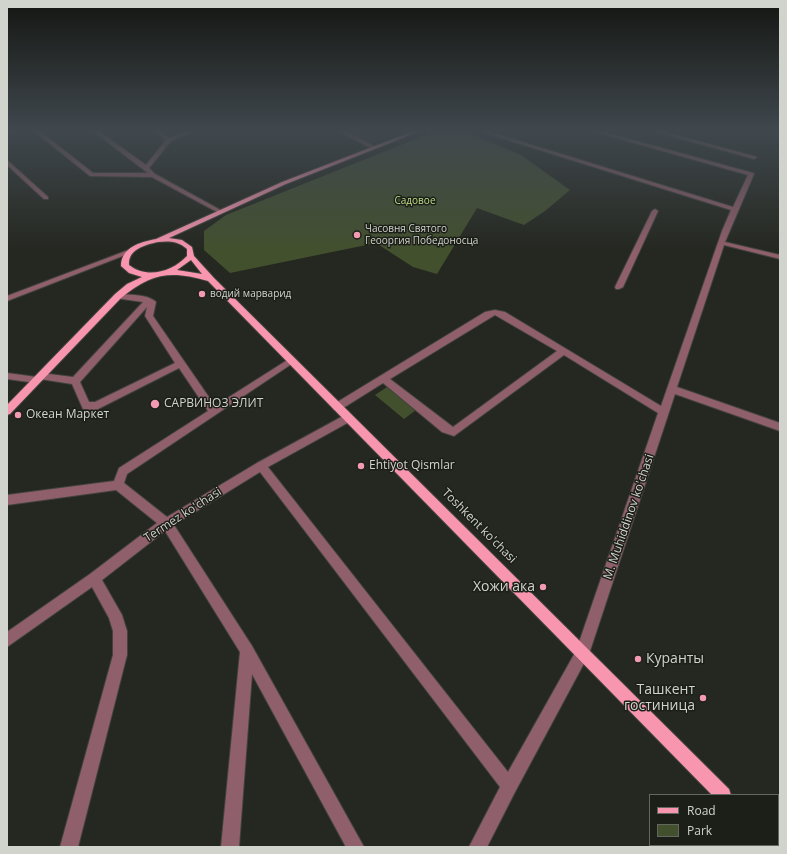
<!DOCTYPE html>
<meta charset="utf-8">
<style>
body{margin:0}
#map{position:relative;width:787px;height:854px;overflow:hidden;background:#252820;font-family:"Open Sans",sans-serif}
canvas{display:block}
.frame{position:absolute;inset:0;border:8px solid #d1d3cd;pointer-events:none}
.legend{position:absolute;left:649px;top:794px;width:130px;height:52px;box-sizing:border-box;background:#1b1f17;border:1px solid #646760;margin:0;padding:5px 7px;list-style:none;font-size:12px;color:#d1d3cd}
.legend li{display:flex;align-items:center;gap:8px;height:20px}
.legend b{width:20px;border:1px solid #646760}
</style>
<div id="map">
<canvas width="787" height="854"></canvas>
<div class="frame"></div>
<ul class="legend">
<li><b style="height:5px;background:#f895af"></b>Road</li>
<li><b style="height:11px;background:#43502e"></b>Park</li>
</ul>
</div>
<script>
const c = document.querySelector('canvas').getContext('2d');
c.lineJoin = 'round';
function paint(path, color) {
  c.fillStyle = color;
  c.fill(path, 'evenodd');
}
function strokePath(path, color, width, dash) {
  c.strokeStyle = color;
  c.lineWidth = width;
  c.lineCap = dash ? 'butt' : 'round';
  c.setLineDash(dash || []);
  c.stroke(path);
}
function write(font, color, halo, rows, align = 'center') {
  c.font = font + ' "Open Sans",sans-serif';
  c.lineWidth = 3;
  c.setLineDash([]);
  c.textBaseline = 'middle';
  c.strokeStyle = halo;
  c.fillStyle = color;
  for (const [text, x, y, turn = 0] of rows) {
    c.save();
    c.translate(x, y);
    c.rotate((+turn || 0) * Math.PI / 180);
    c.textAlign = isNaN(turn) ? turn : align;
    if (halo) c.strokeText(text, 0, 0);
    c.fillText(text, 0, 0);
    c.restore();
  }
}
paint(new Path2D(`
 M346,132H402L371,144Z`), '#2d3324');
paint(new Path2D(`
 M433,132H467L521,155L570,190L545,211L524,225L477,208L437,274L413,267L376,243L230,273L204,250V231L226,215Z
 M387,387L416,410L404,419L375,395Z`), '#43502e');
const minor = new Path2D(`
 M7,132H12L7,135Z
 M35,132H41L93,173H148L94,132H100L146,165L166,140L156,132H162L170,138L185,132H192L171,141L149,168L155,174L224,212L219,213L152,177L90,176Z
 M340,132H347L378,148L373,149Z
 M482,132H490L733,207L748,175L595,132H604L753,173L754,174L725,242L780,255V259L724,245L677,387L780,423V431L675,394L589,654L515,792L487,847H469L500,787L260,472L174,525L252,646L364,847H346L252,674L239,847H221L240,652L165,531L102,580L122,615L127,631V655L78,847H60L113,655V631L109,618L92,587L7,647V632L90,574L157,523L116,490L7,505V495L114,481L119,468L208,411L179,368L96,410L83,409L72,384L40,379L39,382L36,383L7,379V373L37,377L38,374L41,373L73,377L143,302L115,298L114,296L118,294C129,295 148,294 156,302L153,316L215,406L289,359L292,358L296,361L127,474L124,483L167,517L257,463L345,415H351L353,418L351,421L268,467L508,772L576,651L658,413L564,355L454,436L442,432L383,383L340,410H334L332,407L334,404L485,312L495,310L505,312L661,406L722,231L731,210ZM147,307L145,316L175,363L95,402H89L80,382ZM495,315L557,351L453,427L390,379Z
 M656,132H665L757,157L754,159Z
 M7,160L48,197V199H44L7,165Z
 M655,209L658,211L623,287L619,289H616L615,287L652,211Z
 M131,249L134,251L133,252L7,301V296Z`);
const major = new Path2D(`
 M411,132H418L286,184L169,238L182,240L192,247L194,256L214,278L729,789L731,795H712L208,281C171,270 151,273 121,298L10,414L7,415V405L115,294L127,284L142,277L129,273L121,266C121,247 141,242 156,239L282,182ZM158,242C169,241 178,241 187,249V256C172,272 147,279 129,265C128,249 145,245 158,242ZM191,260L202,274L177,270Z
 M778,838L780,840V847H765L764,845H778Z`);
strokePath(minor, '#41433c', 2);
strokePath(major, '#41433c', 2);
paint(minor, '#8f5f6b');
paint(major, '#f895af');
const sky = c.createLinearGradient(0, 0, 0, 252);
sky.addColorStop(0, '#141612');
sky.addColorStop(0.52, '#40484e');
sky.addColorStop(1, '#40484e00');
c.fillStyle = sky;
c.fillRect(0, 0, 787, 252);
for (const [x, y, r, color] of [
 [357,235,4,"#f29ab0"],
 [202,294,4,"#f29ab0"],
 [155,404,5,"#f29ab0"],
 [18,415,4,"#f29ab0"],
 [361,466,4,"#f29ab0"],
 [543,587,4,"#f29ab0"],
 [638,659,4,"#f29ab0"],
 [703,698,4,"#f29ab0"]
]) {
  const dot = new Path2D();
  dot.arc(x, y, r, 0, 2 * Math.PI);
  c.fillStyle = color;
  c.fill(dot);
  strokePath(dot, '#1b1f17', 1.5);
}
write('10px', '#bfdd89', '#1b1f17', [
 ["Садовое",415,201]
]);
write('10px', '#d1d3cd', '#1b1f17', [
 ["Часовня Святого",365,229],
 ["Геооргия Победоносца",365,241],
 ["водий марварид",210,294]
], 'left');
write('12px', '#d1d3cd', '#1b1f17', [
 ["САРВИНОЗ ЭЛИТ",164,404],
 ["Океан Маркет",26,415],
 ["Ehtiyot Qismlar",369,466]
], 'left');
write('12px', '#d1d3cd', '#1b1f17', [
 ["Termez ko'chasi",183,515,-33],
 ["M. Muhiddinov ko'chasi",629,517,-71],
 ["Toshkent ko'chasi",479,526,45]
]);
write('14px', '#d1d3cd', '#1b1f17', [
 ["Хожи ака",535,587],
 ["Куранты",646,659,"left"],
 ["Ташкент",695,690],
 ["гостиница",695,706]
], 'right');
</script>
